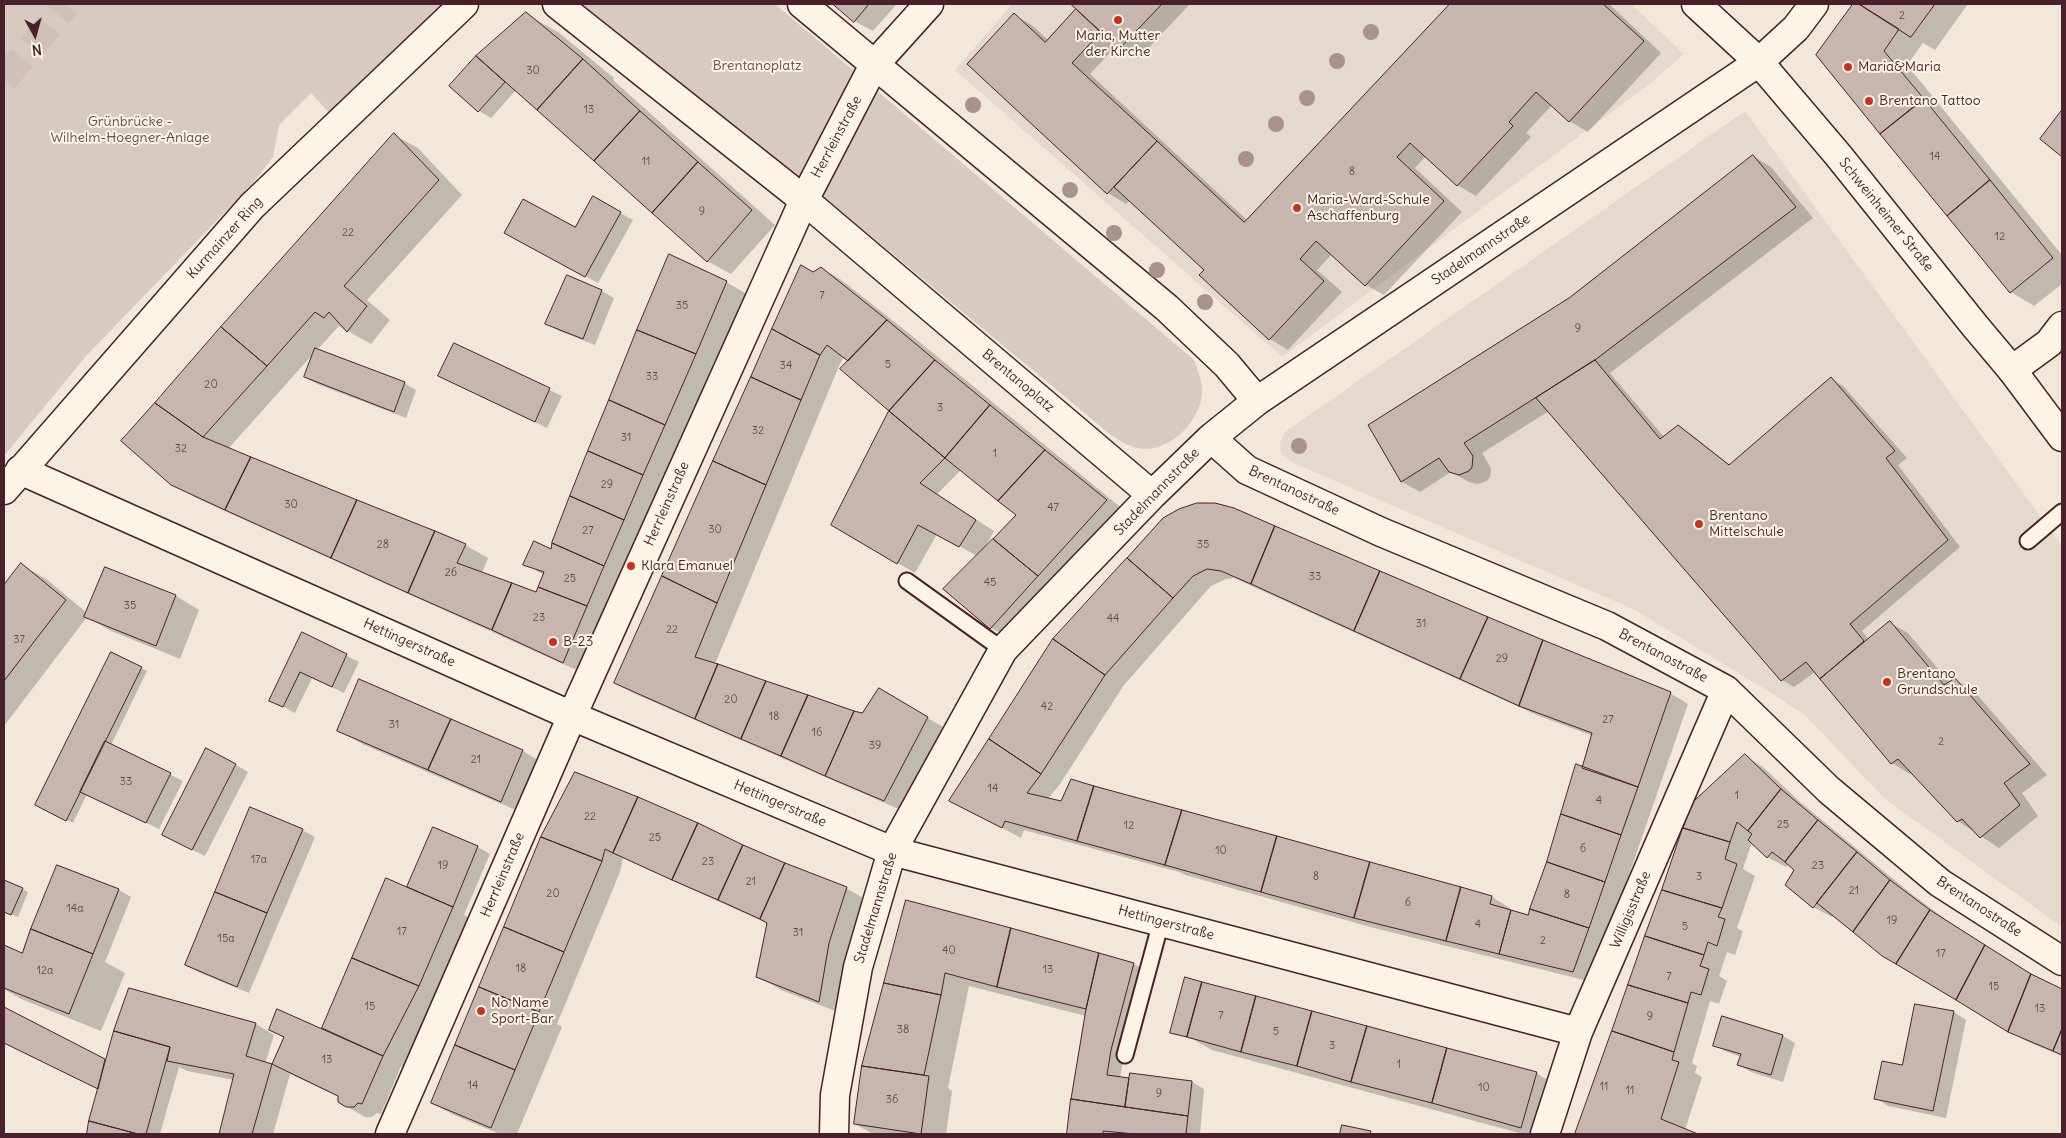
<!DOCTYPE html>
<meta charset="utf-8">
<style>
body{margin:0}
#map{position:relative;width:2066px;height:1138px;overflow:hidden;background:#f1e8da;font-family:Delius,sans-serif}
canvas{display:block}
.frame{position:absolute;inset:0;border:5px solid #4a1f2b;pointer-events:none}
.north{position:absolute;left:10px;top:10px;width:50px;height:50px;-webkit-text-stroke:4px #fcf5e5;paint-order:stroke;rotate:173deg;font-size:14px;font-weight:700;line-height:20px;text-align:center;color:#4a1f2b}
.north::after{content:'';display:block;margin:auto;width:18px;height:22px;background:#4a1f2b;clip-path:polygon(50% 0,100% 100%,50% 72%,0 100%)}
</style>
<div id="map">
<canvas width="2066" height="1138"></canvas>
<div class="frame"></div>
<div class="north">N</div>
</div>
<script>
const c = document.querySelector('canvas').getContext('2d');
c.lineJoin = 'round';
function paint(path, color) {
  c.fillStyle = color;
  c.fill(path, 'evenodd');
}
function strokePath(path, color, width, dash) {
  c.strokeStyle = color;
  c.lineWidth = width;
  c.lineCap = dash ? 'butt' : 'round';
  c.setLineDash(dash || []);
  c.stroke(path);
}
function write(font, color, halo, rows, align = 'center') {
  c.font = font + ' Delius,sans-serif';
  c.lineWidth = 4;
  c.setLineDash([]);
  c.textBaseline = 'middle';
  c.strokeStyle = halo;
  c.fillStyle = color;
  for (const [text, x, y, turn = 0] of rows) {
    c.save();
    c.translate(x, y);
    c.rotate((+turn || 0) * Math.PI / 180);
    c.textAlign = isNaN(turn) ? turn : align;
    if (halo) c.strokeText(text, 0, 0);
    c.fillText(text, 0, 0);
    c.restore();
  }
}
paint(new Path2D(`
 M1012,4H1631L1684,54L1652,82L1282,357L955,70Z
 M1745,111L2062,546V927L1885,799L1805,715L1768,691L1633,609L1291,462L1281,454L1280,443L1285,432Z`), '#e4d9cd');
paint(new Path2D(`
 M4,4H445L334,118L311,93L279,125L273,157L253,183L86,356L4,456Z
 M582,4H775L1194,360C1198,371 1203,382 1202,394C1199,425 1163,459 1131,446C1124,444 1117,438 1111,435L800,177Z`), '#d8cac0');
paint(new Path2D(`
 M835,4H897L873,31L854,21Z
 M1073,4H1190L1138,59L1117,45L1090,74L1247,220L1452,4H1609L1661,53L1588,132L1569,121L1552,105L1526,133L1531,137L1476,196L1457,185L1426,156L1415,168L1462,212L1384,295L1366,285L1332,254L1317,270L1342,292L1288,350L1270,339L1201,275L1206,270L1130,200L1126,204L1108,193L1014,15L1033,26L1048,40L1078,9Z
 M1854,4H1968L1935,50L1923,43L1907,65L2062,255V284L2034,306L2011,292L1818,55Z
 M526,14L558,32L614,78L613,80L775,225L731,274L707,261L516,90L491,118L479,111L451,86L480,60Z
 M394,135L418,148L462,195L367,300L390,320L371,344L339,326L317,350L404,383L416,390L406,418L317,384L305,377L313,354L228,449L465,545L488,558L482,573L537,593L544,575L524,564L551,551L726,282L750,296L581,672L492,632L512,586H509L490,631L196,498L172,484Z
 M1753,156L1771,167L1813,218L1610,373L1664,437L1678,427L1691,434L1731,466L1831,379L1843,386L1907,458L1898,465L1960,547L1862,631L1869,640L1890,623L1908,633L1950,683L1955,680L1973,690L2047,775L2022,793L2038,816L1999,848L1958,821L1912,773L1910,774L1892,763L1815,672L1794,687L1782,680L1549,411L1482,453L1491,468L1490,477L1487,481L1478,484L1469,482L1451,472L1420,492L1402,482L1369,425L1569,299Z
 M593,198L633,220L598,283L518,240L576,229Z
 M821,268L840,279L911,335L1125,511L1009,638L991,628L977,556L937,534L915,573L833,525L899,418L850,360L844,356L839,366L715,664L863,715L879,690L945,728L903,811L633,693L615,683L813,274ZM961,470L1018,515L983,551L994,531L937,494Z
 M602,291L614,298L595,345L559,331L546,323Z
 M455,345L562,396L547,428L440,376Z
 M1164,519L1670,693L1688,704L1592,982L1374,928L1185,875L1179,872L1024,830L1021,838L951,801ZM1234,578L1539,716L1593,736L1583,770L1529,916L1509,911L1510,908L1492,897L1048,799L1060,784L1124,685L1211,586L1226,579Z
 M21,565L45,578L87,613L106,568L176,596L199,610L180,659L109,630L87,617L4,726V588Z
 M302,634L359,662L344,693L312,678L295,713L271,700Z
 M112,653L147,671L111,745L183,781L159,829L87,794L73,823L42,808Z
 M360,681L523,751L546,765L525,814L362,744L339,730Z
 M1745,756L1763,767L1799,801L1909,892L1949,922L2037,978L2062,990V1056L2028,1042L2009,1031L1834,915L1832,917L1813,907L1796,870L1789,864L1786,867L1767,857L1752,842L1743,869L1755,876L1737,928L1743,931L1735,955L1727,952L1719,976L1727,981L1719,1004L1710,1001L1692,1063L1697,1066L1695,1073L1702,1077L1685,1130L1695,1134H1577L1613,1032Z
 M236,765L248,772L205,856L176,842Z
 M302,830L315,837L249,993L198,972L186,964Z
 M542,837L784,864L846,888L870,902L843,1014L781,990L757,976L768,924L623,858L620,872L557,1024L562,1027L517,1134H500L456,1116L432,1103Z
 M478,847L490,854L464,915L470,918L407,1069L401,1066L381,1114L377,1113L372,1117H365L346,1106L339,1097L290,1074L273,1134H220L234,1080L187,1071L179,1067L160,1134H89L99,1089L4,1042V1009L106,1060L256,1024L274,1035L265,1064L272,1066L285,1038L271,1030L330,1034L331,1032L324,1028L415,890Z
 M58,866L119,890L131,897L105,962L125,973L101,1031L21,999L4,989V946L23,954Z
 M4,881L28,892L18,917L4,911Z
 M907,901L1134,964L1146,971L1124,1057L1120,1078L1130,1080L1131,1074L1192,1082L1204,1089L1200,1134H1068L1072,1099L1086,1016L969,986L948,1088L952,1091L946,1134H873L855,1124L864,1066Z
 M1916,1005L1954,1012L1966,1020L1946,1118L1888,1106L1876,1098L1903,1067Z
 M1172,1032L1536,1073L1560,1087L1547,1134H1523L1212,1050L1194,1040Z
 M1783,1036L1795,1043L1783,1082L1751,1072L1739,1065L1741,1057L1727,1052L1715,1045Z`), '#0003');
const building = new Path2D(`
 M833,4H869L854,22Z
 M1071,4H1162L1119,49Z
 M1450,4H1603L1644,41L1569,122L1536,92L1509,122L1513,126L1457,186L1410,143L1397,157L1444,201L1365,286L1316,241L1300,259L1324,281L1269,340L1199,275L1204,270L1114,187L1157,141L1244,222Z
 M1853,4H1859L1899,29L1884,51L1924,99L1880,134L1816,55Z
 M1859,4H1935L1911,37Z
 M1076,9L1101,32L1072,63L1157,141L1107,194L967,64L1014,13L1045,42Z
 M526,12L583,59L537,110L476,56Z
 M476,56L505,82L478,112L449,86Z
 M583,59L640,111L594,161L537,110Z
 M1924,99L1990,180L1947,216L1880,134Z
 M2062,110V157L2040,139Z
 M640,111L698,162L652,213L594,161Z
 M394,133L439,180L344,286L367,306L347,332L329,312L324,318L315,312L267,366L221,327Z
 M1753,155L1796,207L1595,360L1464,443L1473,456L1472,467L1469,471L1459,475L1449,472L1439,458L1401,482L1368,425L1569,298Z
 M698,162L752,210L707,262L652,213Z
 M1990,180L2053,258L2010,293L1947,216Z
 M593,196L621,212L585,277L504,233L523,199L575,227Z
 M669,254L727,281L696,354L637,330Z
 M801,265L813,272L821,267L887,320L848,361L827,345L820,355L772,329Z
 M567,275L602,290L583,339L545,324Z
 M887,320L935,360L889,411L840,369Z
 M221,327L267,366L203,437L155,403Z
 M772,329L820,355L801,400L751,377Z
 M637,330L696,354L665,425L609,400Z
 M454,343L550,388L535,422L438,376Z
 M315,348L405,382L394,412L304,377Z
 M935,360L990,405L945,458L889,411Z
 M1595,360L1660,439L1678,425L1729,465L1831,377L1895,451L1886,458L1948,540L1850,624L1864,641L1820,679L1806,662L1781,681L1536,398Z
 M751,377L801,400L766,485L713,461Z
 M609,400L665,425L643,475L588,451Z
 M155,403L203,437L251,457L225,510L171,485L121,441Z
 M990,405L1045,450L998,501L945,458Z
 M889,411L945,458L920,483L976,520L959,547L918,525L897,564L831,525Z
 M1045,450L1107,500L1038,576L993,539L1016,515L998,501Z
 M588,451L643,475L624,520L570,496Z
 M251,457L357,500L331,558L225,510Z
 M713,461L766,485L717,603L662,576Z
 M570,496L624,520L604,566L552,543Z
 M357,500L435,531L408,593L331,558Z
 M1197,503H1215L1234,508L1275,526L1251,584L1221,571L1207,569L1193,576L1173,598L1127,558L1163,518L1179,509Z
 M1275,526L1380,571L1354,631L1251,584Z
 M435,531L466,544L457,563L512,583L492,630L408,593Z
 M993,539L1038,576L990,629L943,589Z
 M534,541L551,549L552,543L604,566L587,606L538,587L544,572L523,565Z
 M1127,558L1173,598L1105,675L1053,639Z
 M21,563L66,600L4,681V585Z
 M105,567L176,595L156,646L84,617Z
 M1380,571L1488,617L1460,679L1354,631Z
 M662,576L717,603L695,657L718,664L695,719L614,683Z
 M512,583L536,592L538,587L587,606L563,663L492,630Z
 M1488,617L1543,640L1519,706L1460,679Z
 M1890,621L1944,685L1955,678L2030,764L2004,783L2020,805L1980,838L1962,819L1957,822L1898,759L1891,764L1820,679Z
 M302,632L347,654L332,687L300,672L283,707L269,701Z
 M1053,639L1105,675L1041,774L989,739Z
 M1543,640L1671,692L1638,787L1582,768L1592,733L1519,706Z
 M111,652L142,667L66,821L35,805Z
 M718,664L766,681L741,739L695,719Z
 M359,679L451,719L428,770L337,731Z
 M766,681L808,695L781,756L741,739Z
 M879,688L928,717L884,801L825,776L854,711L862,713Z
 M808,695L854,711L825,776L781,756Z
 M451,719L523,750L501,802L428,770Z
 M989,739L1041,774L1027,793L1061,801L1071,779L1094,786L1077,841L1005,821L1002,828L949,801Z
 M105,741L171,773L146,823L80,792Z
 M206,748L236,764L192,850L162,835Z
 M1745,754L1781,789L1748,831L1737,822L1730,842L1683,828L1691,804Z
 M1576,764L1638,787L1621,835L1561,814Z
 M575,772L638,797L613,853L605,849L602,861L541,837Z
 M1094,786L1182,810L1165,865L1077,841Z
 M1781,789L1818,820L1785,862L1772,852L1767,858L1748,840L1752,834L1748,831Z
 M638,797L698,823L672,880L613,853Z
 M250,807L303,829L267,913L215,892Z
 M1182,810L1277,836L1261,892L1165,865Z
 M1561,814L1621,835L1605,882L1547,862Z
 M1818,820L1857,852L1813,908L1785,885L1794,870L1785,862Z
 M698,823L743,845L718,900L672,880Z
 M433,827L478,846L453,907L407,887Z
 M1683,828L1730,842L1725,859L1737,864L1722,908L1662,890Z
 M1277,836L1370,862L1354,918L1261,892Z
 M541,837L602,861L564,952L504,927Z
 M743,845L785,863L760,919L718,900Z
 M1857,852L1890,880L1853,932L1817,903Z
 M1370,862L1461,887L1446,941L1354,918Z
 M1547,862L1605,882L1589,928L1530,909Z
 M785,863L847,887L829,943L819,1002L756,977L767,923L760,919Z
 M57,865L119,889L93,954L31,929Z
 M386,878L453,907L419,986L352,958Z
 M4,880L23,888L11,915L4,912Z
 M1890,880L1930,910L1896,964L1882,956L1853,932Z
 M1461,887L1492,896L1490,904L1511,910L1499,954L1446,941Z
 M1662,890L1722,908L1718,917L1725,919L1717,946L1708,942L1704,955L1645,936Z
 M215,892L267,913L237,987L185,965Z
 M906,900L1011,928L997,987L945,973L941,995L884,983Z
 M1530,909L1589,928L1573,972L1499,954L1511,910L1528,915Z
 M1930,910L1985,945L1956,1000L1896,964Z
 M504,927L564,952L539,1012L479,987Z
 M1011,928L1099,953L1086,1009L997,987Z
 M31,929L93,954L69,1014L4,988V945L22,953Z
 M1645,936L1704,955L1700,966L1709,969L1701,995L1691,992L1688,1003L1628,985Z
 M1985,945L2031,974L2008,1032L1956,1000Z
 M1099,953L1134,963L1111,1050L1107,1075L1129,1078L1125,1107L1071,1099L1086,1009Z
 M352,958L419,986L383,1056L322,1028Z
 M2031,974L2062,989V1029L2053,1051L2008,1032Z
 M1185,977L1202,982L1187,1037L1170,1033Z
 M1202,982L1256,996L1241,1052L1187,1037Z
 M884,983L941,995L924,1075L862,1066Z
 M1628,985L1688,1003L1674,1052L1612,1031Z
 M479,987L539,1012L515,1070L455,1045Z
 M129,988L256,1023L246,1056L272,1064L252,1134H219L234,1074L167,1061L170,1047L114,1031Z
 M1256,996L1312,1011L1297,1066L1241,1052Z
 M1915,1004L1954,1011L1933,1111L1874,1099L1882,1061L1902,1065Z
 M4,1007L105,1059L98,1089L4,1043Z
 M277,1009L383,1056L362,1104L358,1103L354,1107H346L338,1102V1096L272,1064L284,1037L269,1030Z
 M1312,1011L1367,1026L1351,1082L1297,1066Z
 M1722,1016L1783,1035L1771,1075L1737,1065L1741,1054L1713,1046Z
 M1367,1026L1447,1048L1432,1103L1351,1082Z
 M2062,1029V1055L2053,1051Z
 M114,1031L170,1047L146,1134H138L89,1121Z
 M1612,1031L1674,1052L1672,1060L1679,1062L1661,1119L1698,1134H1575Z
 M455,1045L515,1070L491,1128L431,1103Z
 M1447,1048L1537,1072L1521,1128L1432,1103Z
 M862,1066L929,1076L921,1134L854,1124Z
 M1130,1073L1192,1081L1188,1116L1125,1107Z
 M1071,1099L1188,1116L1186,1134H1135L1103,1131V1134H1067Z
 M89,1121L138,1134H87Z
 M1342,1125L1371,1131L1370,1134H1340Z`);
paint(building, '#c7b6af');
strokePath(building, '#4a1f2b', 1);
strokePath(new Path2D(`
 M4,79L67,4`), '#d0c0b7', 28, [28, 14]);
const service = new Path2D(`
 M2028,541L2062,512
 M907,581L1003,650
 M1125,1055L1161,922`);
const minor = new Path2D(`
 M557,4L804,200L1152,495
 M802,4L1167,308L1227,365L1257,401
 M2012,370L2049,343L2062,326
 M1211,438L1247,470L1381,532L1607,626L1726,690L1829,790L1940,883L2062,961
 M20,470L572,716L892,851L1578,1032
 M4,490L252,206L464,4
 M390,1134L572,716L804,200L874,65L929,4
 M834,1134L835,1095L858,967L892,851L1003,650L1152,495L1211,438L1257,401L1759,62L1796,28L1814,4
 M1545,1134L1578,1032L1726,690`);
const tertiary = new Path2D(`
 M1696,4L1759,62L1838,155L1975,326L2012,370L2062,437`);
strokePath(service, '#4a1f2b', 19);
strokePath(minor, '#4a1f2b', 31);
strokePath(tertiary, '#4a1f2b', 31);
strokePath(service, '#fcf5e5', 15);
strokePath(minor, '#fcf5e5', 28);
strokePath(tertiary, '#fcf5e5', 28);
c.fillStyle = '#a9918e';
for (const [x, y] of [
 [1371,32],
 [1337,61],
 [1307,98],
 [973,105],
 [1276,124],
 [1246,159],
 [1070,190],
 [1114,233],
 [1157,270],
 [1205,302],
 [1299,446]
]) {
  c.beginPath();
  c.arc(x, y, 8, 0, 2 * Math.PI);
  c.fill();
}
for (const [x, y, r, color] of [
 [1118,20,5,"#c8321e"],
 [1848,67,5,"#c8321e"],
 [1869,101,5,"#c8321e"],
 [1297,208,5,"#c8321e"],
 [1699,524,5,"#c8321e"],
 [631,566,5,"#c8321e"],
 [553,642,5,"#c8321e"],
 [1887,682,5,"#c8321e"],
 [481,1011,5,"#c8321e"]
]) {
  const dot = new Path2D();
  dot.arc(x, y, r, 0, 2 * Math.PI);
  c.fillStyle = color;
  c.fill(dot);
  strokePath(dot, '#fcf5e5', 2);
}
write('11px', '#69454c', null, [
 ["2",1902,16],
 ["30",533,71],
 ["13",589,110],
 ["14",1935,157],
 ["11",646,162],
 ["8",1352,172],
 ["9",702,212],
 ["22",348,233],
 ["12",2000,237],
 ["7",822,296],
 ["35",682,306],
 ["9",1578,329],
 ["5",888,365],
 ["34",786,366],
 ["33",652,377],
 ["20",211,385],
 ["3",940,408],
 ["32",758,431],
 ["31",626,438],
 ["32",181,449],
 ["1",995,454],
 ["29",607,485],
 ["30",291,505],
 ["47",1053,508],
 ["30",715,530],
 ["27",588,531],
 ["28",383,545],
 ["35",1203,545],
 ["26",451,573],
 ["33",1315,577],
 ["25",570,579],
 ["45",990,583],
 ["35",130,606],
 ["23",539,618],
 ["44",1113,619],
 ["31",1421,624],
 ["22",672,630],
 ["37",19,640],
 ["29",1502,659],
 ["20",731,700],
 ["42",1047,707],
 ["18",774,717],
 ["27",1608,720],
 ["31",394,725],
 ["16",817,733],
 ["2",1941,742],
 ["39",875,746],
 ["21",476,760],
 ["33",126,782],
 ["14",993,789],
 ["1",1737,796],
 ["4",1599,801],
 ["22",590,817],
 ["25",1783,825],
 ["12",1129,826],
 ["25",655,838],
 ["6",1583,849],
 ["10",1221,851],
 ["17a",259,860],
 ["23",708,862],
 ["19",443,866],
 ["23",1818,866],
 ["8",1316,877],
 ["3",1699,877],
 ["21",751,882],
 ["21",1854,891],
 ["20",553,894],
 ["8",1567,895],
 ["6",1408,903],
 ["14a",75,909],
 ["19",1892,921],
 ["4",1478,925],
 ["5",1685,927],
 ["17",402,932],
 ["31",798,933],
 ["15a",226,939],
 ["2",1543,941],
 ["40",949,951],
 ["17",1941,954],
 ["18",521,969],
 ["13",1048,970],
 ["12a",45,971],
 ["7",1669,977],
 ["15",1994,987],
 ["15",370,1007],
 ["13",2040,1009],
 ["7",1221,1016],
 ["9",1650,1017],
 ["38",903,1030],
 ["5",1276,1032],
 ["3",1332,1046],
 ["13",327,1060],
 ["1",1399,1065],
 ["14",473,1086],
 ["11",1604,1087],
 ["10",1484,1088],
 ["11",1630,1091],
 ["9",1159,1094],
 ["36",892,1100]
]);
write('14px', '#4a1f2b', '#fcf5e5', [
 ["Maria, Mutter",1118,36,"center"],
 ["der Kirche",1118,52,"center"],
 ["Maria&Maria",1858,67],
 ["Brentano Tattoo",1879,101],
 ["Maria-Ward-Schule",1307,200],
 ["Aschaffenburg",1307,216],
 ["Brentano",1709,516],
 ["Mittelschule",1709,532],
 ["Klara Emanuel",641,566],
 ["B-23",563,642],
 ["Brentano",1897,674],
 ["Grundschule",1897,690],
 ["No Name",491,1003],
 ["Sport-Bar",491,1019]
], 'left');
write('14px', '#6e4a50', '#fcf5e5', [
 ["Brentanoplatz",757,66],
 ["Grünbrücke -",130,122],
 ["Wilhelm-Hoegner-Anlage",130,138]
]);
write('14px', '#4a1f2b', '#fcf5e5', [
 ["Herrleinstraße",837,137,-62],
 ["Schweinheimer Straße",1886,215,51],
 ["Kurmainzer Ring",225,238,-48],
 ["Stadelmannstraße",1481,250,-34],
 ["Brentanoplatz",1018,381,40],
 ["Brentanostraße",1294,491,25],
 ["Stadelmannstraße",1157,492,-46],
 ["Herrleinstraße",667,504,-66],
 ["Hettingerstraße",409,643,24],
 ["Brentanostraße",1663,656,28],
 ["Hettingerstraße",780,804,23],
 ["Herrleinstraße",503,875,-67],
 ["Brentanostraße",1979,907,33],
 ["Stadelmannstraße",876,908,-73],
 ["Willigisstraße",1631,910,-67],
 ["Hettingerstraße",1166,923,15]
]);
</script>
